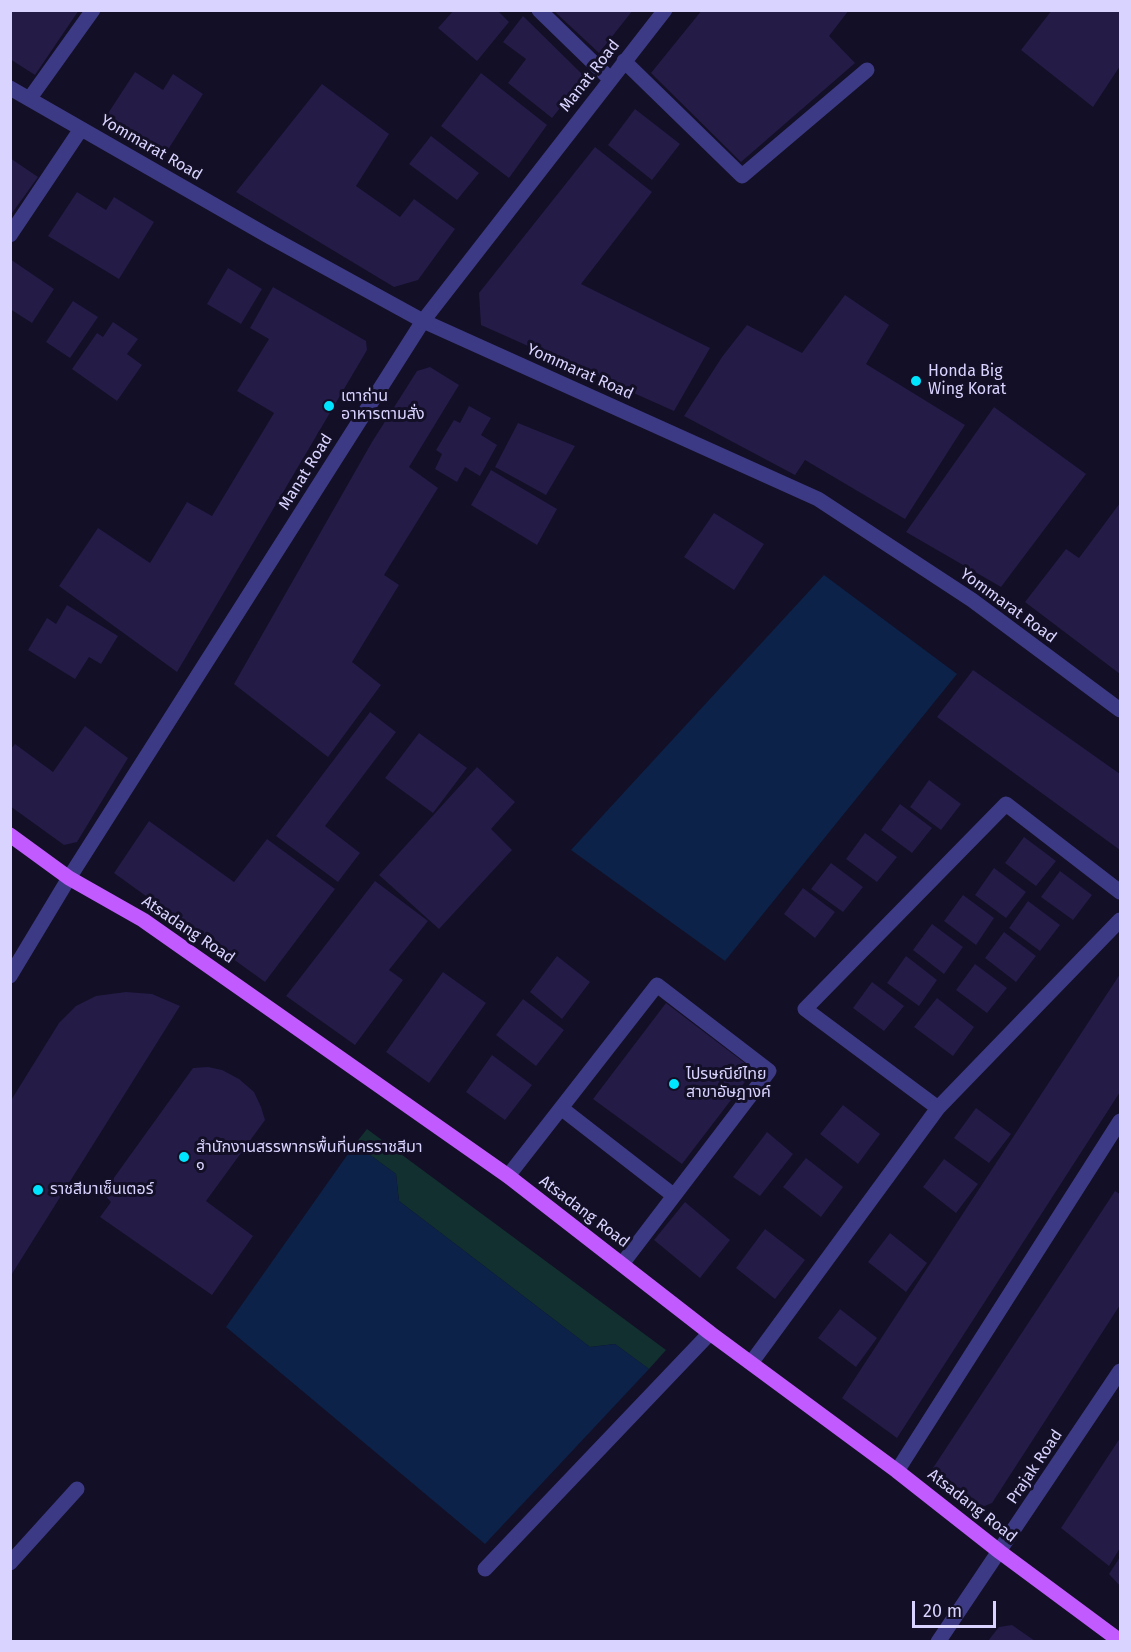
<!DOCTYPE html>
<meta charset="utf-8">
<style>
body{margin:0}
#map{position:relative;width:1131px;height:1652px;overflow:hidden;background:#130f26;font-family:"Fira Sans",sans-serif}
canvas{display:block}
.frame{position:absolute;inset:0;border:12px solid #d9d4ff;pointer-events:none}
.scale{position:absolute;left:912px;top:1601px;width:84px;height:27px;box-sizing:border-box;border:3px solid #d9d4ff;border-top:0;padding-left:8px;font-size:18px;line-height:21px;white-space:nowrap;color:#d9d4ff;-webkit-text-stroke:4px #130f26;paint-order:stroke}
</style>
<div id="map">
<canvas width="1131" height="1652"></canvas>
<div class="frame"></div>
<div class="scale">20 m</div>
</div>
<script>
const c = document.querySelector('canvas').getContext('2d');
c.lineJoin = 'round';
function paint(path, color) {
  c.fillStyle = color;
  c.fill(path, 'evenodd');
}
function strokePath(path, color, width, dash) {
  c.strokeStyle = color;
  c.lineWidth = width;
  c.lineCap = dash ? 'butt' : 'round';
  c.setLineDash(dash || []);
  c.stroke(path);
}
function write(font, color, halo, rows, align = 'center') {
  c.font = font + ' "Fira Sans","Noto Sans Thai",sans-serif';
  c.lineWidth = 6;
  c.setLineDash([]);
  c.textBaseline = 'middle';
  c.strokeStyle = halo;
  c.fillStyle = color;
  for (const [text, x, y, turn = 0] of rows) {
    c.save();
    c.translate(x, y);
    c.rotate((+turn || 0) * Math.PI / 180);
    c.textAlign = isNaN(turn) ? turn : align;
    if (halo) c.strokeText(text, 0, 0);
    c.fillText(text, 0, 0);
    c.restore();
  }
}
paint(new Path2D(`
 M367,1129L666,1350L649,1369L615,1344L590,1347L399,1201L396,1174L355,1144Z`), '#12302f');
paint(new Path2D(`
 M824,575L957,674L725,961L571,850Z
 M355,1144L396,1174L399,1201L590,1347L615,1344L649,1369L485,1544L226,1327Z`), '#0c2248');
paint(new Path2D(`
 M10,10H79L35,75L10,59Z
 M454,10H497L509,22L477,61L438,28Z
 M553,10H633L599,53Z
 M702,10H849L829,36L855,63L741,162L651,73Z
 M1052,10H1120V66L1093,107L1021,50Z
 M523,16L585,77L552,118L508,83L526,59L503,42Z
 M135,72L163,90L173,74L203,94L164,156L105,118Z
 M481,73L547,125L509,178L441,126Z
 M322,84L389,134L356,186L400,217L414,199L455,229L418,280L394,287L236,192Z
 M635,109L680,144L652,180L608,145Z
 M431,136L479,173L457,200L409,164Z
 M595,147L652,192L581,284L710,348L674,411L481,325L479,293Z
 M10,158L38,177L10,216Z
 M77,192L106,210L114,197L154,222L119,279L48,236Z
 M10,259L54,289L32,323L10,309Z
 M228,268L262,289L241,324L207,304Z
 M273,287L366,341L367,350L177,672L59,586L98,528L150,563L187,502L212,516L274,413L237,391L269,339L250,328Z
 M845,295L889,325L866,364L965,425L905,519L805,460L795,475L684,416L722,357L747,325L802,353Z
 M73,301L98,317L70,358L46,342Z
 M113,322L138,339L127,354L142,365L117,401L72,369L97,333L103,337Z
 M430,367L459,385L409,467L438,488L384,575L399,585L352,662L381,685L328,757L234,684L372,442L417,371Z
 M469,406L491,418L481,435L497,445L480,476L465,467L457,482L435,469L442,454L436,450L454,420L460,423Z
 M994,407L1086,474L1001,587L906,532Z
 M518,423L575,446L546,495L495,467Z
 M491,470L557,509L537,545L471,505Z
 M1120,503V674L1025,602L1066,549L1079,558Z
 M714,513L764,544L734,590L684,557Z
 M67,605L118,636L101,664L89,657L75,679L28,650L47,618L56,624Z
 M973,670L1120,774V850L937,717Z
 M370,712L396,732L325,826L360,853L338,882L276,836Z
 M85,726L128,758L77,842L64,845L10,806V750L15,744L53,772Z
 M419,733L467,768L433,813L385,778Z
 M477,767L515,802L491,829L512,850L439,929L379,875Z
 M929,780L961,804L941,830L910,807Z
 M900,804L932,828L912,853L881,830Z
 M149,821L234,882L267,839L335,889L265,982L114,873Z
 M865,833L897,857L877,882L846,859Z
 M1024,837L1056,861L1036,886L1005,863Z
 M831,863L863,887L843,912L811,889Z
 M994,868L1026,892L1006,918L975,895Z
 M1060,871L1092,895L1073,920L1041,897Z
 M375,881L428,921L389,970L403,980L355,1045L286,996Z
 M803,888L835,912L815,938L784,914Z
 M963,895L994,918L976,945L944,921Z
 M1028,901L1060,925L1040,951L1009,928Z
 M932,924L963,947L944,974L913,950Z
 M1004,932L1036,956L1016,982L985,958Z
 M557,956L590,982L562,1019L530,992Z
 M906,956L937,980L919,1006L887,983Z
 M975,964L1007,988L987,1013L956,990Z
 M443,972L486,1003L429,1083L386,1052Z
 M1120,974V1092L897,1438L842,1398Z
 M872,982L904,1006L884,1031L853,1008Z
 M126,992L152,994L180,1006L10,1277V1102L59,1023L76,1006L96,996Z
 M937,998L974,1027L953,1056L914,1027Z
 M523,999L564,1030L536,1066L496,1035Z
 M666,1003L754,1070L682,1164L593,1099Z
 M492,1055L532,1085L505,1120L466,1092Z
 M208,1067L222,1070L239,1079L254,1092L261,1107L265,1120L206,1201L253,1236L212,1295L100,1217L111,1202L103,1193L193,1068Z
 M843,1105L880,1134L858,1164L820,1134Z
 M976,1108L1011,1134L989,1163L954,1138Z
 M767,1132L793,1154L760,1196L733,1177Z
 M806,1158L843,1187L821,1217L783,1187Z
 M944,1159L978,1184L956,1213L923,1187Z
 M1115,1191L1120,1194V1305L992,1503L982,1507L933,1468Z
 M685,1202L730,1240L700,1278L654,1240Z
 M765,1229L805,1260L775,1299L736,1268Z
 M890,1233L927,1263L906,1292L868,1262Z
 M840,1309L877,1338L856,1367L818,1338Z
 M1120,1438V1548L1109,1566L1061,1528Z
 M1120,1557V1586L1109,1574Z
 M1012,1625L1035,1641H988L999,1627Z`), '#241b47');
strokePath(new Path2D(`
 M539,10L610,79
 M624,61L742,176L867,70
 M10,88L270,237L423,321L818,499L972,600L1120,710
 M30,98L93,10
 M10,235L81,129
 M10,976L69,878L423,321L665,10
 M561,1108L673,1195
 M938,1108L805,1009L1006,804L1120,892
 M508,1176L657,985L769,1071L622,1264
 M751,1363L938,1108L1120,920
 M897,1471L1120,1121
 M10,1563L77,1489
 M485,1569L710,1333
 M938,1642L1120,1371`), '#3d3a85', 15);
strokePath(new Path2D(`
 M10,835L69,878L143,920L508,1176L710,1333L897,1471L1000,1552L1120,1641`), '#c25bff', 15);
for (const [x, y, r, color] of [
 [916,381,6,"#00e5ff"],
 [329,406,6,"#00e5ff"],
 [674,1084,6,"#00e5ff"],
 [184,1157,6,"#00e5ff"],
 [38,1190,6,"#00e5ff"]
]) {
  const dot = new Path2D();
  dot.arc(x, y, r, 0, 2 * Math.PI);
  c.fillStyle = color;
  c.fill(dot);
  strokePath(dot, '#130f26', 2);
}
write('16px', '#d9d4ff', '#130f26', [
 ["Manat Road",590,76,-52],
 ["Yommarat Road",151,148,30],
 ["Yommarat Road",580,372,24],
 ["Manat Road",306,472,-58],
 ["Yommarat Road",1008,606,36],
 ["Atsadang Road",188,930,34],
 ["Atsadang Road",584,1212,37],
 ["Prajak Road",1035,1467,-56],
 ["Atsadang Road",972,1506,38]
]);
write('16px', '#d9d4ff', '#130f26', [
 ["Honda Big",928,372],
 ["Wing Korat",928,390],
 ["เตาถ่าน",341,397],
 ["อาหารตามสั่ง",341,415],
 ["ไปรษณีย์ไทย",686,1075],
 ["สาขาอัษฎางค์",686,1093],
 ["สำนักงานสรรพากรพื้นที่นครราชสีมา",196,1148],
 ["๑",196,1166],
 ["ราชสีมาเซ็นเตอร์",50,1190]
], 'left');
</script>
